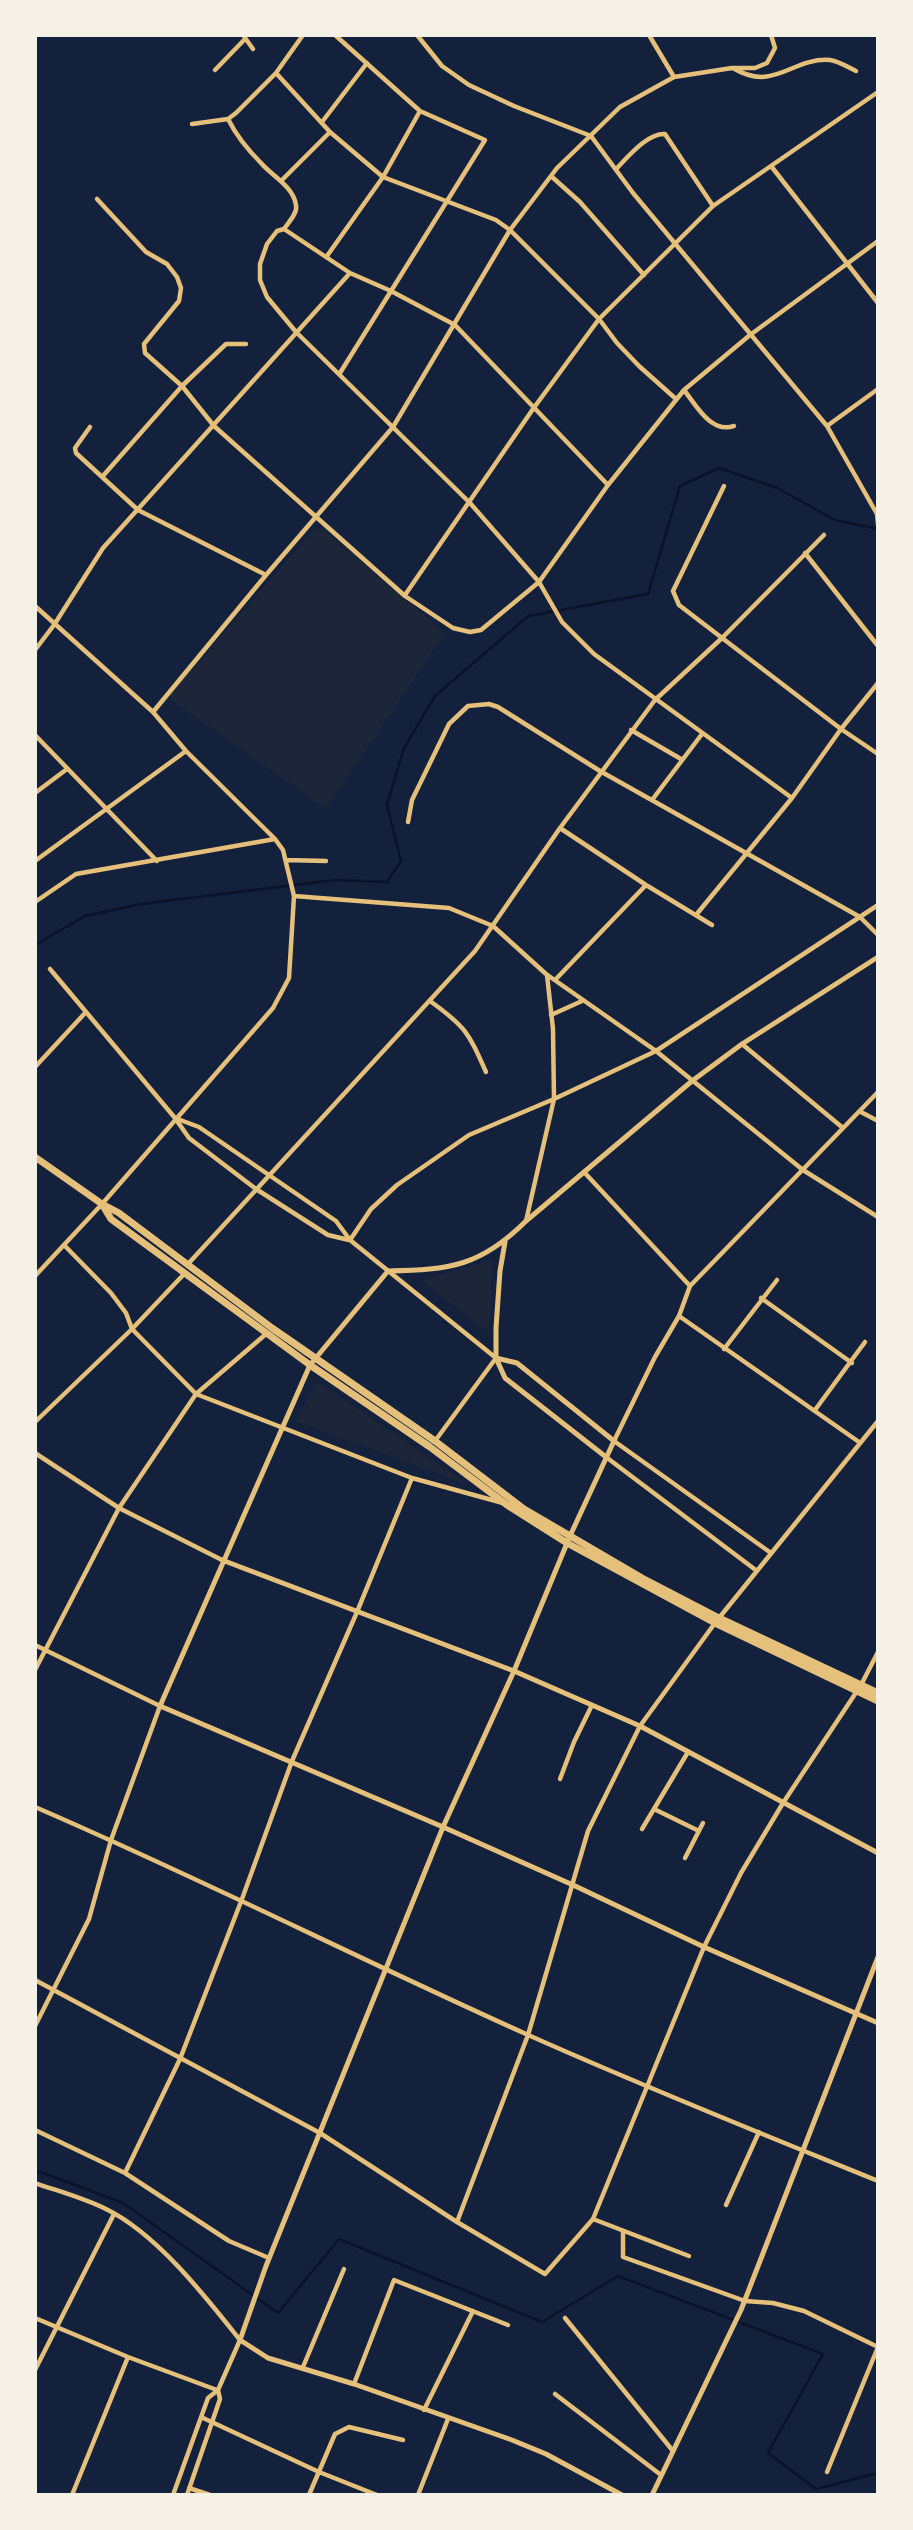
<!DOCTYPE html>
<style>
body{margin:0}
#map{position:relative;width:913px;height:2530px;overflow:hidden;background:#14213d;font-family:"Playfair Display",serif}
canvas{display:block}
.frame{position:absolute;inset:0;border:37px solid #f6f1e7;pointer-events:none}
</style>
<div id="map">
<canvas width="913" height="2530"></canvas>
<div class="frame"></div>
</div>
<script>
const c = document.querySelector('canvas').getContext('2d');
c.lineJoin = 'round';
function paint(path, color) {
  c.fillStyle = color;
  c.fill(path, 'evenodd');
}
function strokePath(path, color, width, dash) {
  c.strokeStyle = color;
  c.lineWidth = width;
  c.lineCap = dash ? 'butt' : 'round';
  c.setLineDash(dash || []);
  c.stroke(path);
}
paint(new Path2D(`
 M315,529H323L445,633L326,809L170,699V694Z
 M492,1260L489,1333L422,1280Z
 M317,1381L469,1485L296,1421Z`), '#1d2539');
strokePath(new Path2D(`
 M35,945L85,916L141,904L335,880L387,882L401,861L387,805L404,748L435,696L528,616L648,594L680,486L719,468L777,488L835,520L878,529
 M35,2170L123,2203L278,2313L339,2239L542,2322L618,2276L823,2354L768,2453L816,2489L878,2473`), '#0b132b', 2.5);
strokePath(new Path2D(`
 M243,35L253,49
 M335,35L420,111L485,140L340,373
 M417,35L442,66L469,85L514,106L591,136L633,193L827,426L877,514L878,524
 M649,35L674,77
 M733,68C774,93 792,57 830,60C839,61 847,67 856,71
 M215,70L245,39
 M276,73L330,132L383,177L496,220L510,230L599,319L617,343L639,366L676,399
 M228,119C236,135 248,150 261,163C272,176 293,186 296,205C298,213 288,223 284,229L277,231L267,244L260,264V280L267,297L296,332L470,503L539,582L562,622L594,654L792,798
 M322,122L367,63
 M192,124L228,119L236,113L276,73L303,35
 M771,166L878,303
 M616,169C628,157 647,133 665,134L713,206
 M551,176L580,202L644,275
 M282,180L330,132
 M97,199L146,252L167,264L177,277L181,288L179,301L144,344L145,353L182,386L214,426L405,596L453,628L470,632L481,630L539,582L608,485L684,390L750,335L878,241
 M284,229L350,273L391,291L455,325L608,485
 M327,256L383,177L420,111
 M684,390C696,405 711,434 734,426
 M827,426L878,389
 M90,427L75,448L76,453L138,510L266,575
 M102,477L182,386L226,344H246
 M724,486L673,591L679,605L841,729L878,754
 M805,553L878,646
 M405,595L533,409L599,319L713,206L878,92
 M35,606L153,712L186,751L275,839L283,850L294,896L289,978L273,1008L102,1204L35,1276
 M35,650L54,625L103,548L350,273
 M153,712L266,575L393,427L510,230L557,168L620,107L674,77L732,68H755L767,63L775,48L771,35
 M631,730L681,759
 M35,735L157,861
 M35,793L67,769
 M652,800L702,734
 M408,822L412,800L449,724L468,706L489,704L498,707L600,771L860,917L878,935
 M560,828L646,885L712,925
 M286,860L326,861
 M35,861L186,751
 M294,896L449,908L493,926L546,974L656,1051L803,1170L878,1217
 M35,902L76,874L275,839
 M696,915L792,798L841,729L878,683
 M50,969L175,1118L189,1138L256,1189L328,1235L349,1240
 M555,980L646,885
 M430,1001C466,1027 468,1032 486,1072
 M551,1015L582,1001
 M742,1044L843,1128
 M35,1067L86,1012
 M861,1112L878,1121
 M175,1118L199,1127L336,1221L350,1240L496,1358L435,1441
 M584,1172L690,1286
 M526,1221L554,1099L553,1029L547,975
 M350,1240L371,1209L397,1185L469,1135L554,1099L656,1051L878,905
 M64,1245L111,1293L126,1313L132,1329L196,1394L412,1478L503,1503
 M188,1264L475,951L560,828L655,700L722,638L824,535
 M761,1298L852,1363
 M679,1316L859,1442
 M724,1349L777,1280
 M815,1410L865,1342
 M35,1422L132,1329L185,1273
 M35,1453L119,1508L222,1560
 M606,1457L757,1571
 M771,1553L614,1441L655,1357L679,1316L690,1286L878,1092
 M719,1618L878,1421
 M35,1645L160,1706L111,1840L89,1919L35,2026
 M35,1670L119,1508L196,1394L266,1334
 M560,1779L574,1742L592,1705
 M35,1807C200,1878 361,1960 526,2034C642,2086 760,2133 878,2181
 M654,1809L699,1831
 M642,1829L688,1752
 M685,1858L703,1823
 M35,1980L320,2133L457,2222L545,2274L593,2219L704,1947L741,1873L783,1803L861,1685L878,1652
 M35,2130L125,2173L229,2241L269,2258
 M125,2173L180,2059L242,1899L292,1761L357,1612L412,1478
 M35,2183C58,2191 84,2198 106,2209C157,2234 205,2296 240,2340L218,2390L208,2398L173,2495
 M726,2205L759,2132
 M593,2219L689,2256
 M457,2222L528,2035L588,1831L640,1726L715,1623
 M623,2231V2257L745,2301L773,2303L804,2311L878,2347
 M35,2318L128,2357L217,2390
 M565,2318L673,2451
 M303,2367L344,2269
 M35,2370L114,2214
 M354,2384L394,2280L508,2325
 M555,2394L661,2475
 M424,2410L473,2311
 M201,2417L319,2472L377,2495
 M827,2472L878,2347
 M189,2488L210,2495
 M72,2495L128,2357
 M187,2495L220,2399L218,2390
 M309,2495L335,2434L349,2427L403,2440
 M418,2495L448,2419`), '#e5c07b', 4.5);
strokePath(new Path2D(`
 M878,957L742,1044L692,1081L526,1221C481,1266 450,1270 388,1271L310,1365L160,1706L443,1827L573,1885L704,1947L878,2023
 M505,1242L500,1271L496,1328V1358L505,1378L606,1457
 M496,1358L517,1363L614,1441L570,1536L514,1671L443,1827L266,2266L240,2340L268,2358L354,2384L512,2440L546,2454L622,2495
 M222,1560L514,1671L640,1726L878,1853
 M652,2495L741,2310L878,1957`), '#e5c07b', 5);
strokePath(new Path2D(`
 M35,1157L102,1204L119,1213L272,1328L435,1441L524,1509L642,1578L719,1618L878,1693
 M102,1204L111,1219L310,1365L430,1447L507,1505L567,1543L715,1623L878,1701`), '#e5c07b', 7);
</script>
